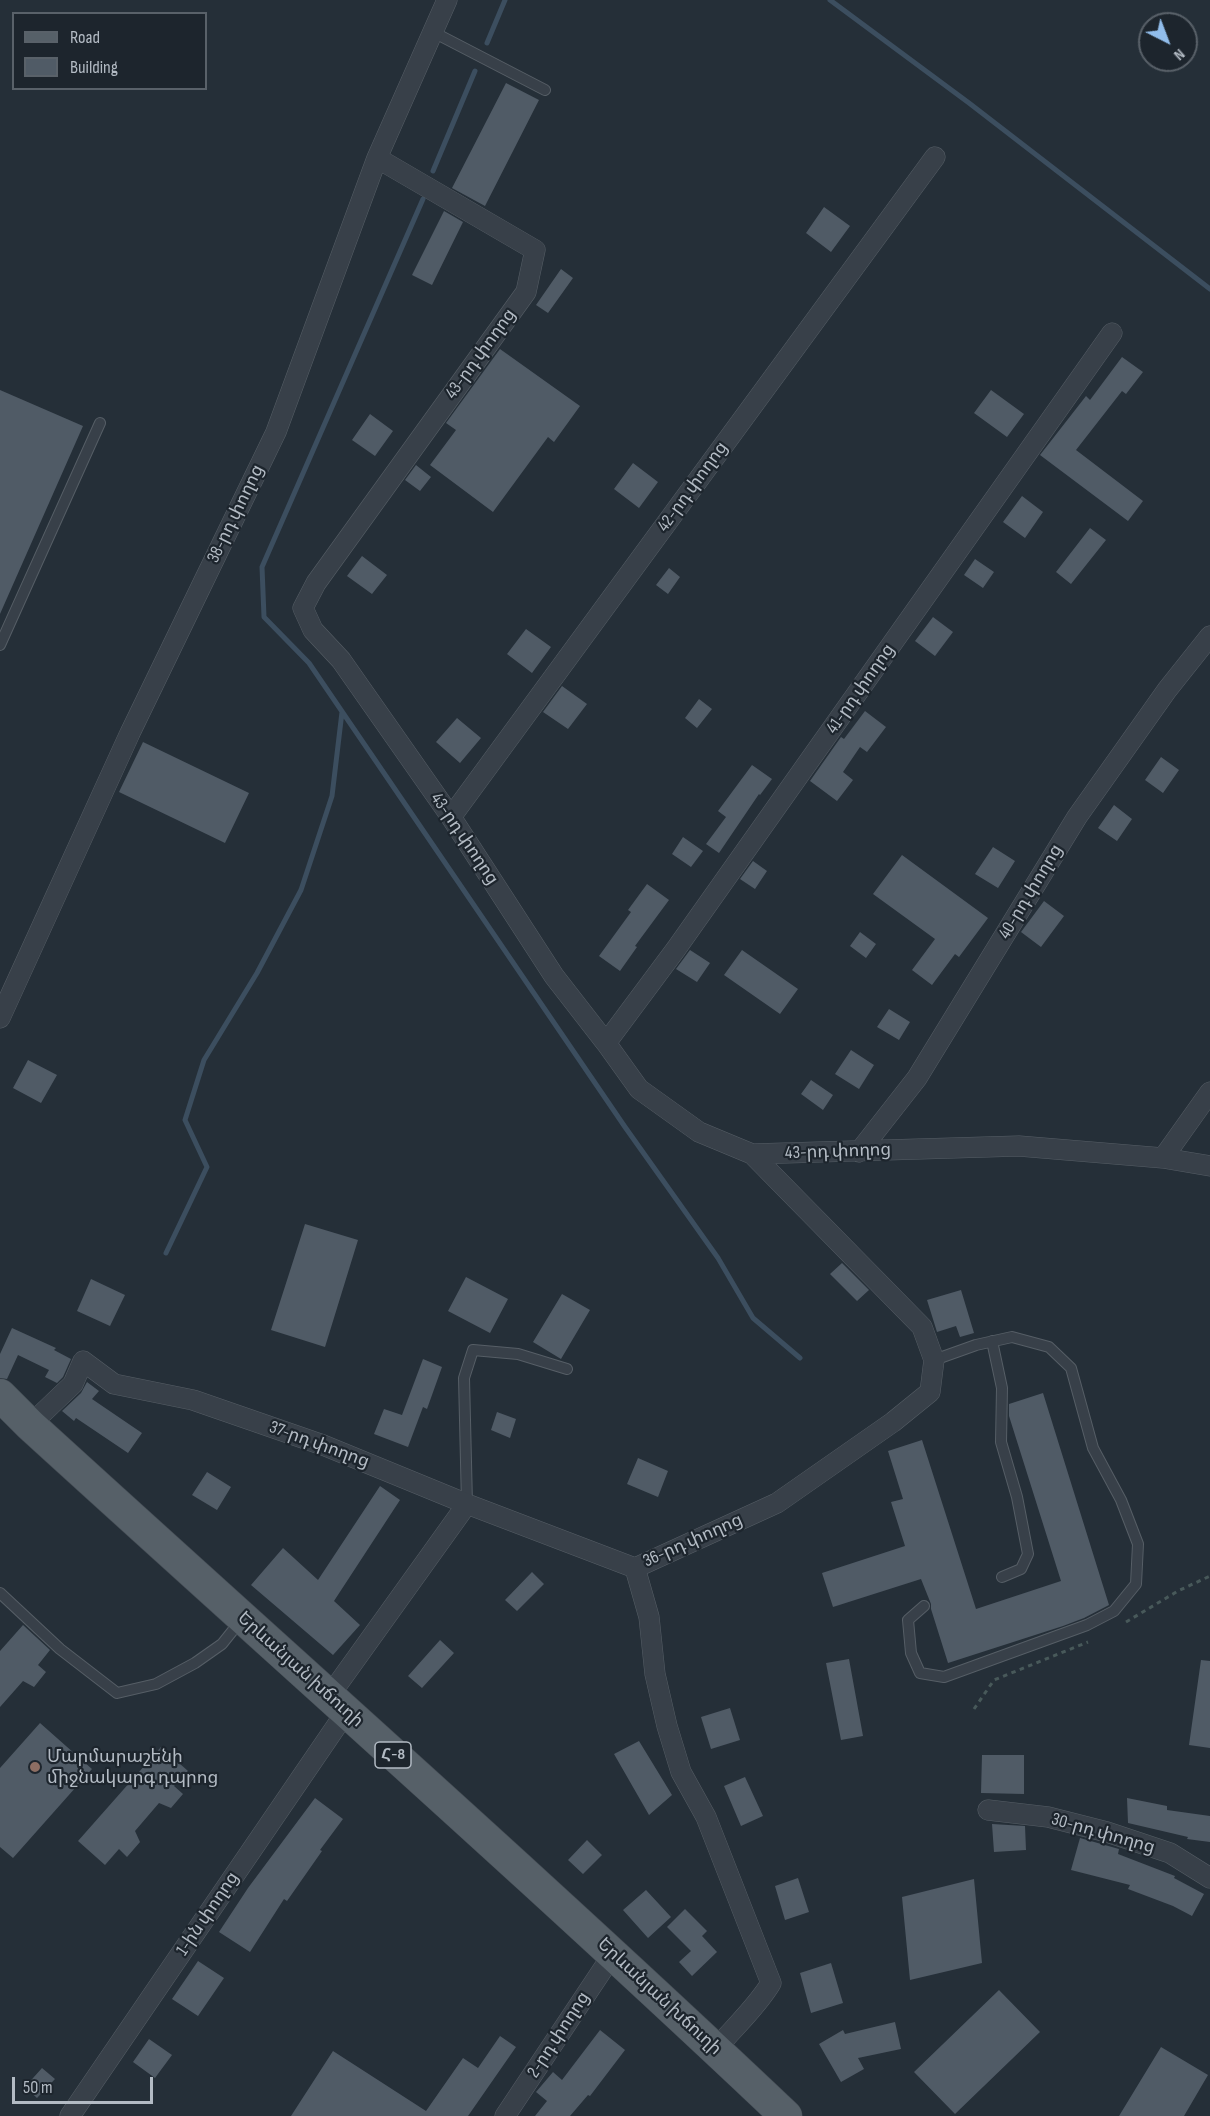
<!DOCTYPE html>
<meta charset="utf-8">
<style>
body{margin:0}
#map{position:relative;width:1210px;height:2116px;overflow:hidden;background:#252f38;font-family:"Sofia Sans Condensed",sans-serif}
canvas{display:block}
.legend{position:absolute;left:12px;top:12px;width:195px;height:78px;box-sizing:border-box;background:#1d252d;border:2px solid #596169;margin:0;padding:8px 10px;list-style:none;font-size:18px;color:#b3bbc4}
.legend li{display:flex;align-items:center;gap:12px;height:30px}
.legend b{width:30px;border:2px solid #596169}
.north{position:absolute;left:1138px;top:12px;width:60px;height:60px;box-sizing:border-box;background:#1d252d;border:2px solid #596169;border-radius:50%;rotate:138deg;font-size:16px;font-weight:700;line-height:24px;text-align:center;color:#b3bbc4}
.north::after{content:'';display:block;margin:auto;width:21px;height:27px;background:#91bdeb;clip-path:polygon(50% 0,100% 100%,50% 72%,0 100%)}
.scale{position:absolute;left:12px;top:2077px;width:141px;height:27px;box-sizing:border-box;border:3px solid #b3bbc4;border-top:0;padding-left:8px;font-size:18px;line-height:21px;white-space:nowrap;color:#b3bbc4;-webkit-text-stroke:4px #1d252d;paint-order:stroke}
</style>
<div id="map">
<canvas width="1210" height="2116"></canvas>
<ul class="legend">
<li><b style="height:8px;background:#566068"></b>Road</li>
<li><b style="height:16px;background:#505b66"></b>Building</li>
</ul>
<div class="north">N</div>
<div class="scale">50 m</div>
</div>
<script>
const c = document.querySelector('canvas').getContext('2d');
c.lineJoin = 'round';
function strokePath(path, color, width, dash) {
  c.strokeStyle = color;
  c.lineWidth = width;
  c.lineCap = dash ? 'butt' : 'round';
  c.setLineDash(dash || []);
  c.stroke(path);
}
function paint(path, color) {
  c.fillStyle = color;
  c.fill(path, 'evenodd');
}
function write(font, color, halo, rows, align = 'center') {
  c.font = font + ' "Sofia Sans Condensed","Noto Sans Armenian",sans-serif';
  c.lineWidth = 4.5;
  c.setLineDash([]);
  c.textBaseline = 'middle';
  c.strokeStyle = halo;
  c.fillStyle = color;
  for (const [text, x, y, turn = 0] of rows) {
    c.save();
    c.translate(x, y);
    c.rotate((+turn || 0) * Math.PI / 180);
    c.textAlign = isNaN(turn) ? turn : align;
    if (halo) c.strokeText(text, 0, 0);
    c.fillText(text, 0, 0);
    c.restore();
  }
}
strokePath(new Path2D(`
 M830,0L969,103L1210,289
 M487,43L505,0
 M433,171L475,71
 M423,199L262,567L264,617L309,663L625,1127L718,1258L753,1318L800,1358
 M166,1253L207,1167L185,1120L204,1060L257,973L301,890L332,796L342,712`), '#3c4e5f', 5);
paint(new Path2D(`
 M506,83L539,100L485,206L452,188Z
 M824,207L850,226L831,252L806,233Z
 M444,211L463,222L432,285L412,275Z
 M561,269L573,278L548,313L536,305Z
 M500,349L580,406L554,442L548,437L493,512L430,465L456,430L446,423Z
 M1122,357L1143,372L1126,394L1122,391L1076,450L1143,501L1128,521L1040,455L1086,396L1090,400Z
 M0,390L83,426L0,614Z
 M991,390L1024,414L1007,437L974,413Z
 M370,414L393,431L375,456L352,440Z
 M633,463L658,482L639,508L614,489Z
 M416,465L431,477L420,491L405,480Z
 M1022,496L1043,512L1025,538L1003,522Z
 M1090,528L1106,540L1071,584L1056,572Z
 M362,556L387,575L372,594L347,576Z
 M975,559L994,572L983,588L964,575Z
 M669,568L680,577L668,594L656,585Z
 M933,617L953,632L935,656L915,641Z
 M526,629L551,647L532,673L507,654Z
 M562,686L587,704L568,729L543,712Z
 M699,699L712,709L697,728L685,718Z
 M865,711L886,727L867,752L860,747L843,772L853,780L837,801L810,781L841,737L844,739Z
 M457,718L481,738L460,763L436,742Z
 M143,742L249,793L225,843L119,792Z
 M1161,757L1179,770L1163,793L1145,780Z
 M752,765L772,779L760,795L759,794L719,853L706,844L726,817L718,811Z
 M1114,805L1132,819L1117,841L1098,828Z
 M683,837L703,851L691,867L672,854Z
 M993,847L1015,861L998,888L975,874Z
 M902,855L988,918L959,957L955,954L932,985L912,970L935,939L873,894Z
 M753,861L767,871L755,889L740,879Z
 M647,884L669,900L635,946L637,947L620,971L599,956L631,912L628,910Z
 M1044,901L1064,916L1041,947L1021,932Z
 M860,932L876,944L866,958L850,946Z
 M690,950L710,963L697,982L676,969Z
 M742,950L798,989L780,1014L724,975Z
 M889,1009L910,1022L899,1040L877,1027Z
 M851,1050L874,1065L859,1089L835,1074Z
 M28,1060L57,1075L41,1103L13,1088Z
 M811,1080L833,1095L823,1110L801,1094Z
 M305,1224L358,1240L325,1347L271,1330Z
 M842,1263L869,1290L857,1301L830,1274Z
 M466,1277L508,1299L490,1333L448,1311Z
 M91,1279L125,1295L110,1326L77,1311Z
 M961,1290L974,1333L960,1337L956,1326L937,1332L927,1300Z
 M562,1294L590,1310L561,1359L533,1342Z
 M12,1328L56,1348L54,1350L71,1359L63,1377L57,1383L45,1377L49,1370L18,1355L7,1379L0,1378V1354Z
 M423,1359L442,1367L427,1409L423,1407L408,1447L374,1434L384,1409L402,1415Z
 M87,1382L99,1391L92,1399L142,1433L128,1453L76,1418L74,1421L62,1411L81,1393Z
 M1043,1393L1109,1605L1084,1618L1063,1626L948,1663L931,1609V1604L921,1579L833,1607L822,1573L905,1546L891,1502L903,1499L888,1451L922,1440L976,1609L1061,1581L1009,1416V1404Z
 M497,1412L516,1419L510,1438L491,1430Z
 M638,1458L668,1471L658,1497L627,1484Z
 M207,1472L231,1487L217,1510L192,1495Z
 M380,1486L400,1500L334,1601L360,1625L333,1655L251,1585L283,1548L318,1580Z
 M532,1572L544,1584L517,1611L505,1600Z
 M23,1625L50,1650L38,1665L46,1672L34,1687L23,1681L0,1707V1651Z
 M440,1640L454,1653L422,1688L408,1676Z
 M849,1659L863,1736L841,1740L826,1663Z
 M1201,1660L1210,1661V1748L1189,1745Z
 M730,1708L740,1740L711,1749L701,1717Z
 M40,1723L92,1769L13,1858L0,1847V1768Z
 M639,1741L672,1795L649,1815L614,1754Z
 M161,1747L188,1771L174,1786L183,1794L171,1808L159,1803L135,1831L140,1842L127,1857L119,1849L105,1865L78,1841Z
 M982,1755H1024V1794L981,1793Z
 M745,1777L763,1816L741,1826L724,1786Z
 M315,1798L343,1819L320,1850L322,1851L287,1901L284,1899L250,1952L219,1932L248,1888Z
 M1127,1798L1167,1806V1810L1210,1816V1842L1187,1839L1188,1837L1128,1823Z
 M992,1824L1025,1826L1026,1850L994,1852Z
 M1080,1838L1119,1849L1118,1854L1175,1876L1174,1878L1204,1894L1192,1916L1173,1906L1128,1889L1130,1885L1071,1870Z
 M587,1840L602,1855L583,1874L568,1860Z
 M798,1878L809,1912L785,1920L775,1886Z
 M974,1879L982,1963L910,1980L902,1897Z
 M646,1890L671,1917L648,1938L623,1910Z
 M685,1909L707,1931L702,1936L717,1952L692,1976L679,1962L691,1951L667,1927Z
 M198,1961L224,1978L198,2016L172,1999Z
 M831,1963L843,2003L811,2013L800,1973Z
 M999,1990L1040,2032L955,2114L914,2072Z
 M895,2022L901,2049L858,2058L864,2069L841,2082L819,2044L843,2030L845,2034Z
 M600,2030L625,2050L590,2096L588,2095L570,2116H535L547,2101L536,2092L553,2072L562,2080Z
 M500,2036L516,2047L468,2116H291L333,2051L426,2111L463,2058L478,2068Z
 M149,2039L172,2055L155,2078L133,2062Z
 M1161,2047L1208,2075L1184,2116H1119Z
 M42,2068L55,2079L37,2098L25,2087Z`), '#505b66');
const service = new Path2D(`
 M433,32L545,90
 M0,645L100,423
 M992,1341L1002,1388L1001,1442L1017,1497L1028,1554L1021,1569L1002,1577
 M467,1504L464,1378L473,1350L518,1354L567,1369
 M0,1593L60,1649L117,1693L156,1684L195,1663L222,1644L242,1619
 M924,1606L908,1620L911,1653L920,1673L944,1677L1087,1625L1114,1611L1136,1584L1138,1544L1121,1500L1093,1448L1071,1368L1049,1347L1012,1337L976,1345L934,1360`);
const minor = new Path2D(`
 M377,158L535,250L526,292L316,583L303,608L313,630L341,660L451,817L554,976L606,1043L639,1089L699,1132L752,1154L1019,1146L1163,1158L1210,1166
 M451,817L935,157
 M0,1018L130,733L276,432L377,158L447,0
 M606,1043L676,949L1112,333
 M859,1152L917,1078L1077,817L1167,690L1210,636
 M1163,1158L1210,1092
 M30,1425L73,1384L83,1361L114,1384L193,1400L323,1445L467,1504L635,1568
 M635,1568L777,1503L893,1422L930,1392L934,1360L922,1327L752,1154
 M635,1568L649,1617L655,1674L667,1726L681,1772L706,1817L771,1983C756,2008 734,2027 716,2049
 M330,1695L467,1504
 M988,1810L1048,1817L1107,1832L1170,1853L1210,1878
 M70,2116L346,1712
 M505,2116L613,1954`);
const primary = new Path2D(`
 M0,1395L30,1425C282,1655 538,1881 786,2116`);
strokePath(service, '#565e66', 12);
strokePath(minor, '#565e66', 21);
strokePath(primary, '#444c54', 33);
strokePath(new Path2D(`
 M1126,1622L1178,1591L1210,1576
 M974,1709L994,1680L1088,1642`), '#48595a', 3, [4.5, 4.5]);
strokePath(service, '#384049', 10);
strokePath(minor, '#384049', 20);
strokePath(primary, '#566068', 32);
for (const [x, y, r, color] of [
 [35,1767,6,"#8d6e63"]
]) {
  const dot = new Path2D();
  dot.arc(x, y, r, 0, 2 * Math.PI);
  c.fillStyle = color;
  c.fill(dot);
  strokePath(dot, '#1d252d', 2);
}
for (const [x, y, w] of [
 [393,1755,36]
]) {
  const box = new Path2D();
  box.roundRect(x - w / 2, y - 13, w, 26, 4.5);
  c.fillStyle = '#1d252d';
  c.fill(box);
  strokePath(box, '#b3bbc4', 1.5);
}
write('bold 16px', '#b3bbc4', null, [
 ["Հ-8",393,1755]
]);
write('18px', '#b3bbc4', '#1d252d', [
 ["43-րդ փողոց",481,354,-54],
 ["42-րդ փողոց",693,487,-54],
 ["38-րդ փողոց",236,514,-64],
 ["41-րդ փողոց",861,689,-55],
 ["43-րդ փողոց",464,839,56],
 ["40-րդ փողոց",1031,892,-59],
 ["43-րդ փողոց",838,1152,-2],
 ["37-րդ փողոց",319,1445,20],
 ["36-րդ փողոց",693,1541,-24],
 ["Երևանյան խճուղի",300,1670,42],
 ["30-րդ փողոց",1103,1834,16],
 ["1-ին փողոց",208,1914,-56],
 ["Երևանյան խճուղի",659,1997,43],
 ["2-րդ փողոց",559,2035,-57]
]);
write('18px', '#b3bbc4', '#1d252d', [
 ["Մարմարաշենի",47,1757],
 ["միջնակարգ դպրոց",47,1778]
], 'left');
</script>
